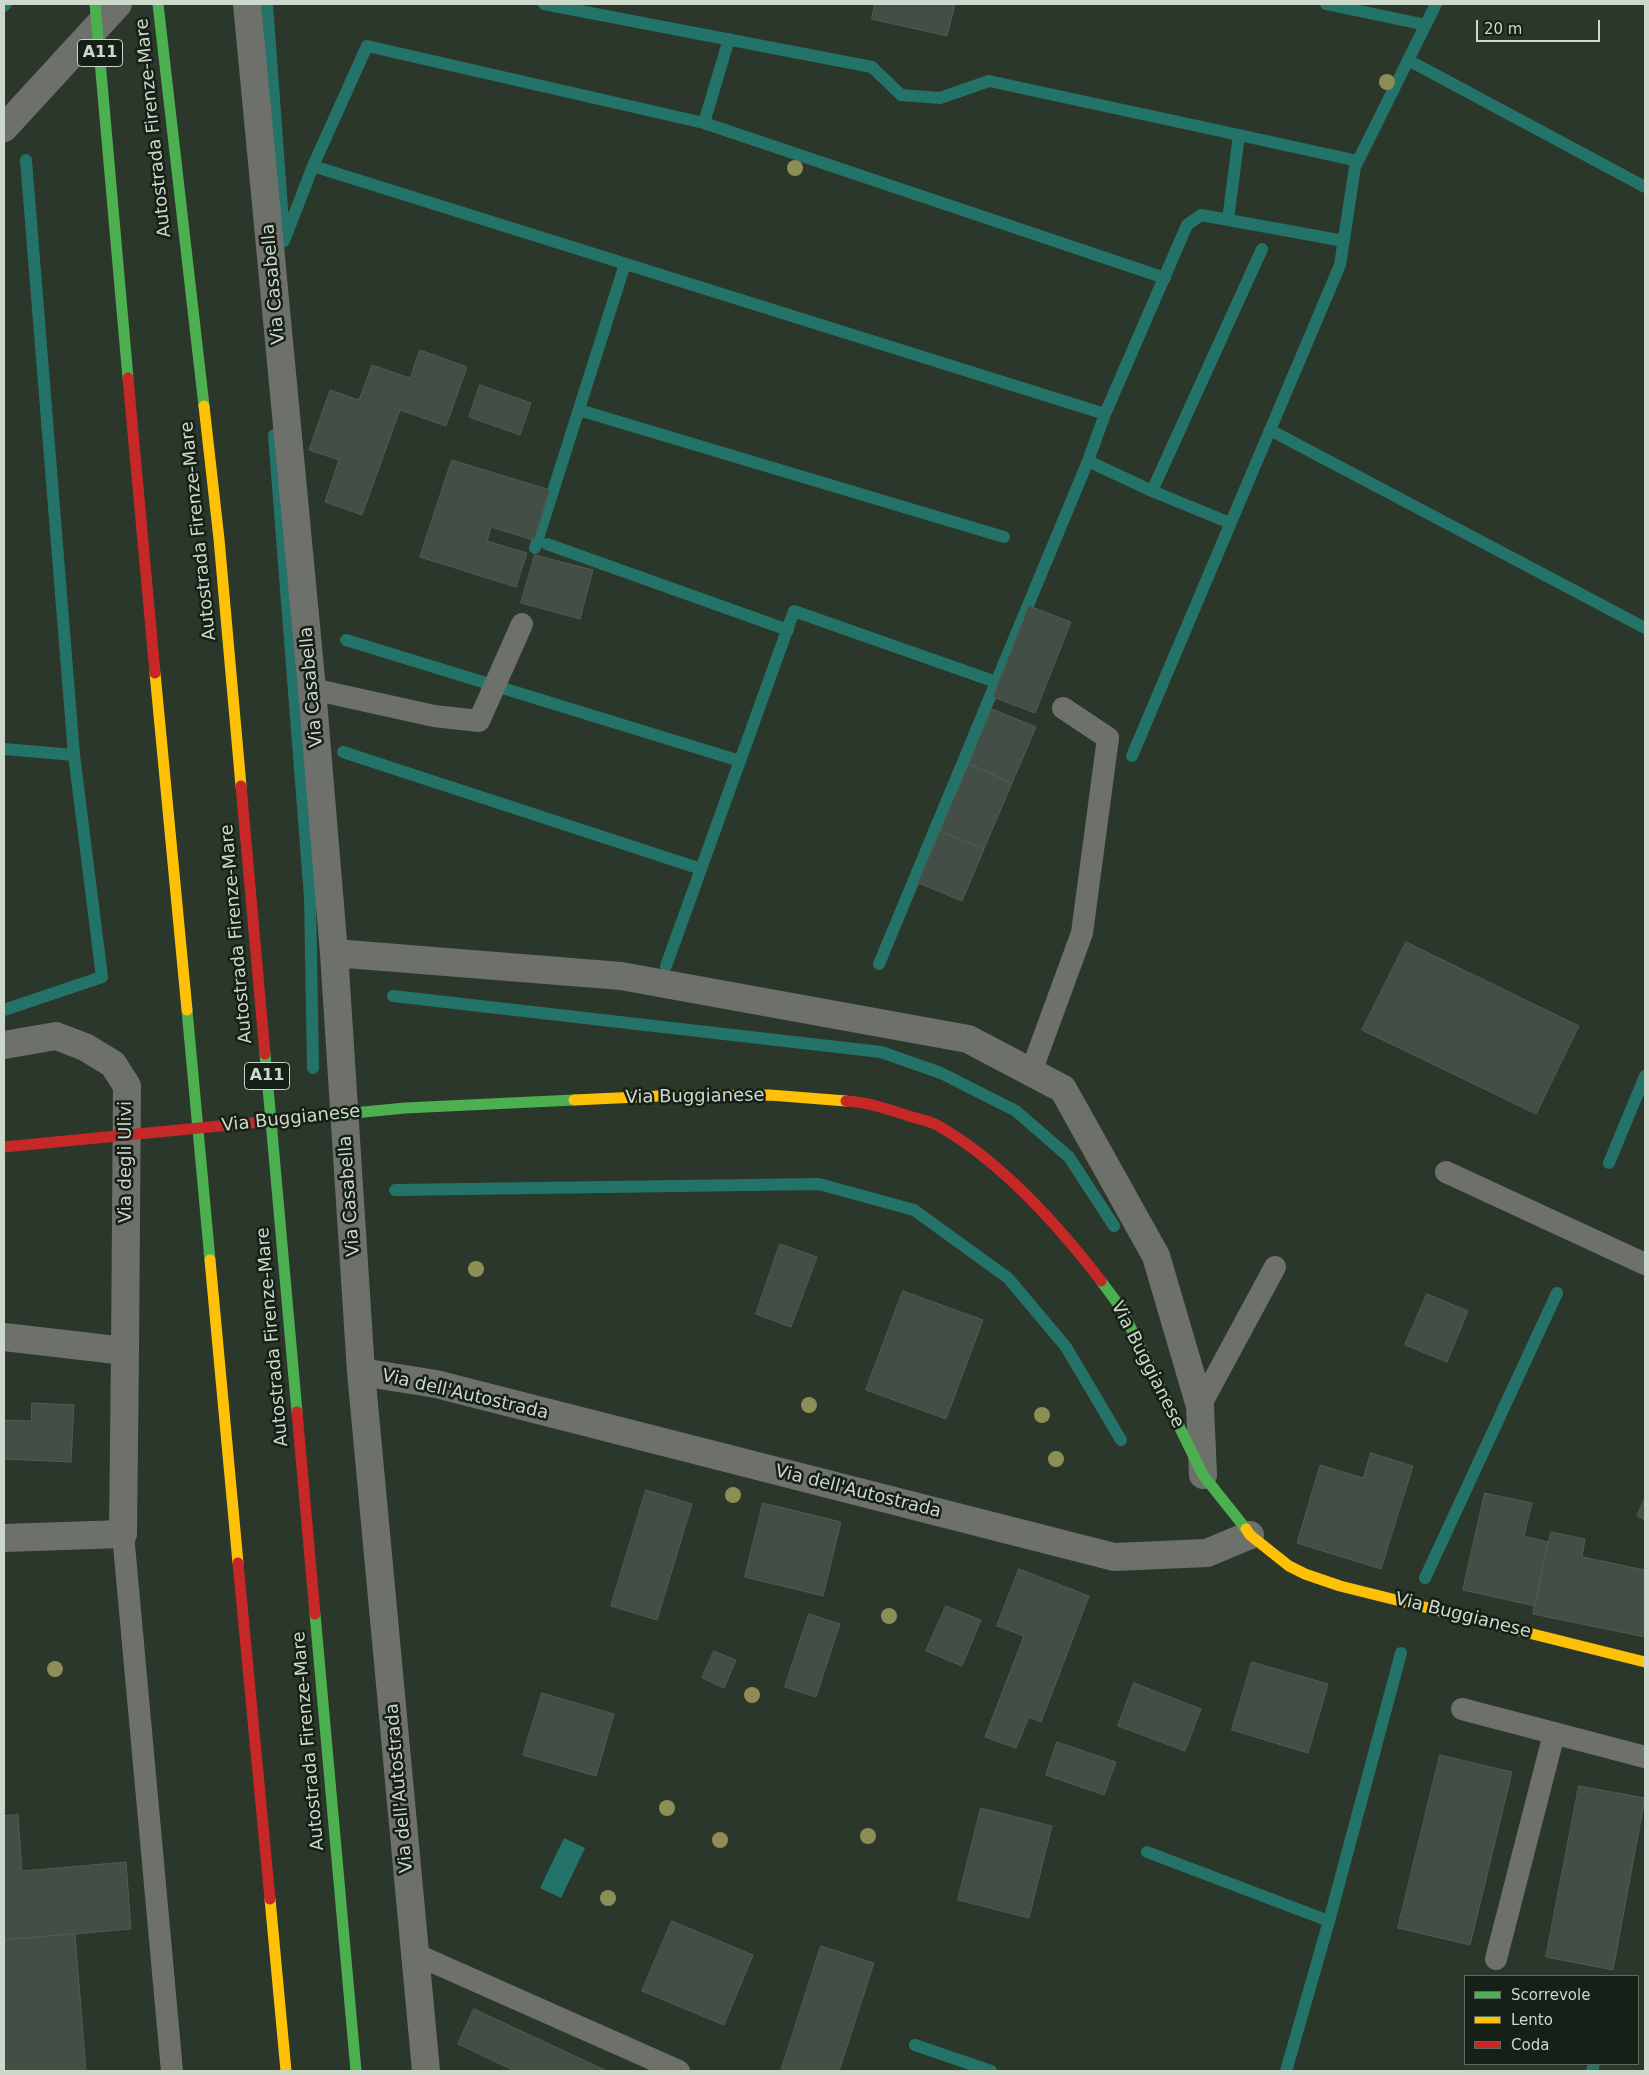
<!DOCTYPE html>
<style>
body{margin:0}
#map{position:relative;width:1649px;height:2075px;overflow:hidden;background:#2b372a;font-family:"DejaVu Sans",sans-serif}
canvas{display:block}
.frame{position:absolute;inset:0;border:5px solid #ccd9ca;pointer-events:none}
.legend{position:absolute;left:1464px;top:1975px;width:175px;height:90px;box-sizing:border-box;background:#162016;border:1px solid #5f6a5e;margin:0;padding:6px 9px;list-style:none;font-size:15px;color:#ccd9ca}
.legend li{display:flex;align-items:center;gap:10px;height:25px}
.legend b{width:25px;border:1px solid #5f6a5e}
.scale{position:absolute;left:1476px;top:20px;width:124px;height:22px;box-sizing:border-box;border:2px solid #ccd9ca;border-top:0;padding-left:6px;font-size:15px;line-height:18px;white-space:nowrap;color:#ccd9ca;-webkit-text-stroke:4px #162016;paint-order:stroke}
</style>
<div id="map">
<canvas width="1649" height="2075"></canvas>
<div class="frame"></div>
<ul class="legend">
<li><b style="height:6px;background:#4caf50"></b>Scorrevole</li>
<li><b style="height:6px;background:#ffc107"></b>Lento</li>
<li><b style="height:6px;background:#c62828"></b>Coda</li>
</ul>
<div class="scale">20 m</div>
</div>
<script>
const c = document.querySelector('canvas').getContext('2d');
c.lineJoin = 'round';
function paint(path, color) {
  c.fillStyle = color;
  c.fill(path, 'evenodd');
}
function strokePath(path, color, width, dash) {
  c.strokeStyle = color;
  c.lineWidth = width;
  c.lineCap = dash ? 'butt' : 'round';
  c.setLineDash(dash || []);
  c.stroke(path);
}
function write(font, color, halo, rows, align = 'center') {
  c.font = font + ' "DejaVu Sans",sans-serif';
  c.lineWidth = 5;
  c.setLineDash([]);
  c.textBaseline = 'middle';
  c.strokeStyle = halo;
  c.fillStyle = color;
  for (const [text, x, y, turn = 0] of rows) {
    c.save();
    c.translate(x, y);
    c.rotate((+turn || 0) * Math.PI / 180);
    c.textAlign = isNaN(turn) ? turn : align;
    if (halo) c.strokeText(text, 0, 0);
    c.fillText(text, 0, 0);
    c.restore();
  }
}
paint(new Path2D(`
 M564,1838L585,1848L561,1898L540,1888Z`), '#237368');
strokePath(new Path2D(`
 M267,4L284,236
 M544,4L872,67L901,95L940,98L989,81L1239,135
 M1326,4L1426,25
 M4,6L6,4
 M1408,60L1645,187
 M704,123L729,39
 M313,166L1105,414
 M1228,220L1239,135L1358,161
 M284,241L313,166L367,46L704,123L1165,278
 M579,410L1004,537
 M1270,430L1645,628
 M274,435L310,897L313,1068
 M1088,461L1152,491L1230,523
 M1152,491L1262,249
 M547,544L788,630
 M535,548L625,264
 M346,640L740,761
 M4,749L74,755
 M343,752L701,869
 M1132,756L1340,265L1355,167L1436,4
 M879,964L1088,461L1105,414L1187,225L1201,215L1344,241
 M666,966L794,611L996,682
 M393,996L881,1052L941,1073L1016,1111L1069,1157L1114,1226
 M4,1010L102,977L74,755L26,160
 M1609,1163L1645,1076
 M395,1190L819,1184L914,1210L1008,1278L1066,1347L1121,1440
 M1425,1578L1557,1293
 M1147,1852L1329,1921
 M915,2045L991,2071
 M1286,2071L1329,1921L1401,1653
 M1592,2071L1594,2064`), '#237368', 12);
const building = new Path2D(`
 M875,4H955L947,36L872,19Z
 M420,350L467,367L446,426L400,410L362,515L325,502L339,460L309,450L330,390L359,400L372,365L410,378Z
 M480,385L531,403L520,435L469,417Z
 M452,460L550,490L534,540L491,527L487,541L527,553L516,587L420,557Z
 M535,555L593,570L580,619L521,603Z
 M1029,606L1071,622L1035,713L993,697Z
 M992,709L1036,727L1012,783L969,764Z
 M969,764L1012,783L984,849L940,831Z
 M940,831L984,849L962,901L918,883Z
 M1406,942L1579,1026L1536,1114L1362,1030Z
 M780,1244L817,1257L791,1327L756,1314Z
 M903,1291L983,1320L946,1419L866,1390Z
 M1427,1294L1468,1311L1447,1362L1405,1345Z
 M32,1403L74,1405L71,1462L4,1459V1420L31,1421Z
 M1371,1453L1413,1466L1381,1569L1297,1543L1320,1465L1363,1478Z
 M646,1490L692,1504L657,1620L611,1606Z
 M1485,1493L1532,1503L1524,1536L1548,1542L1535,1606L1463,1590Z
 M1645,1498V1520L1637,1516Z
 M763,1503L841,1522L823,1596L745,1577Z
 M1551,1532L1585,1539L1582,1557L1645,1570V1637L1533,1614Z
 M1019,1569L1089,1596L1041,1722L1029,1717L1016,1748L985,1737L1024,1636L997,1626Z
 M946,1606L981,1620L962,1666L926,1651Z
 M809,1614L840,1624L816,1697L785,1687Z
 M714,1651L736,1660L724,1688L702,1678Z
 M1252,1662L1328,1684L1308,1753L1232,1730Z
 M1134,1683L1201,1709L1185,1751L1118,1726Z
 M542,1693L614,1714L596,1776L523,1755Z
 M1057,1742L1116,1762L1104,1795L1046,1775Z
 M1440,1755L1512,1772L1470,1945L1398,1928Z
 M1579,1786L1645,1798L1613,1970L1546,1957Z
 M981,1808L1052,1826L1029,1918L958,1900Z
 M18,1815L22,1871L126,1862L131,1929L4,1940V1816Z
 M672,1921L753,1955L724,2025L642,1991Z
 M75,1934L86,2071H4V1940Z
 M821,1946L874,1963L839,2071H781Z
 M474,2009L607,2071H515L458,2044Z`);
paint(building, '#434f46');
strokePath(building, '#505c52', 1);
strokePath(new Path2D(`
 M312,689L434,716L479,721L522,624
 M1031,1072L1082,933L1108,738L1063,708
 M1446,1172L1645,1264
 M1200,1406L1275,1267
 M123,1534L172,2071
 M1462,1709L1645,1757
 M415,1954L679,2071
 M1496,1959L1554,1734`), '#6e716b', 22);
strokePath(new Path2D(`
 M247,4L312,689L334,953L361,1372
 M4,128L118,4
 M334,953L621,976L968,1039L1063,1089L1156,1256L1200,1406L1203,1475
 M4,1045L56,1036L85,1047L113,1064L127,1086L125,1351
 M4,1337L125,1351L123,1534L4,1538
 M426,2071L361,1372L436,1384L1114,1557L1207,1553L1250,1535`), '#6e716b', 28);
strokePath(new Path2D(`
 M95,4L128,378
 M158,4L204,406
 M187,1010L210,1260
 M265,1054L297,1412
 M302,1118L405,1108L574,1100
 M1101,1281L1121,1308L1203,1475L1246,1529
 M315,1614L356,2071`), '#4caf50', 11);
strokePath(new Path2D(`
 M204,406L219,539L241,786
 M155,673L187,1010
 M574,1100L659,1096L770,1095L846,1101
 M210,1260L238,1563
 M1246,1529L1250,1535L1289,1566L1305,1574L1340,1586L1645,1662
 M270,1899L286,2071`), '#ffc107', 11);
strokePath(new Path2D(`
 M128,378L155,673
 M241,786L265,1054
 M846,1101C869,1102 890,1110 912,1117C920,1119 929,1121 937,1125C999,1160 1058,1225 1101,1281
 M4,1147L302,1118
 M297,1412L315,1614
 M238,1563L270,1899`), '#c62828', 11);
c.fillStyle = '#8d8e56';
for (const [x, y] of [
 [1387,82],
 [795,168],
 [476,1269],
 [809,1405],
 [1042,1415],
 [1056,1459],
 [733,1495],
 [889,1616],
 [55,1669],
 [752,1695],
 [667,1808],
 [868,1836],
 [720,1840],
 [608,1898]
]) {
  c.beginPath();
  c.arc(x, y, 8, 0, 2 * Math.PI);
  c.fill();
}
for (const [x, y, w] of [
 [100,53,45],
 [267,1076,45]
]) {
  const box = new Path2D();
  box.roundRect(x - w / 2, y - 13.5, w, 27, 4);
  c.fillStyle = '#162016';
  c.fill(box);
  strokePath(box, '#ccd9ca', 1);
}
write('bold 16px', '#ccd9ca', null, [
 ["A11",100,53],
 ["A11",267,1076]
]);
write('18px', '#ccd9ca', '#162016', [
 ["Autostrada Firenze-Mare",154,128,-96],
 ["Via Casabella",274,284,-95],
 ["Autostrada Firenze-Mare",199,531,-96],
 ["Via Casabella",312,687,-95],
 ["Autostrada Firenze-Mare",237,934,-95],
 ["Via Buggianese",695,1097,-1],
 ["Via Buggianese",291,1119,-6],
 ["Via degli Ulivi",126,1162,-90],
 ["Via Casabella",350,1196,-94],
 ["Autostrada Firenze-Mare",273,1337,-95],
 ["Via Buggianese",1147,1365,63],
 ["Via dell'Autostrada",465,1395,13],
 ["Via dell'Autostrada",858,1492,14],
 ["Via Buggianese",1463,1616,14],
 ["Autostrada Firenze-Mare",309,1741,-95],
 ["Via dell'Autostrada",400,1788,-95]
]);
</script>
